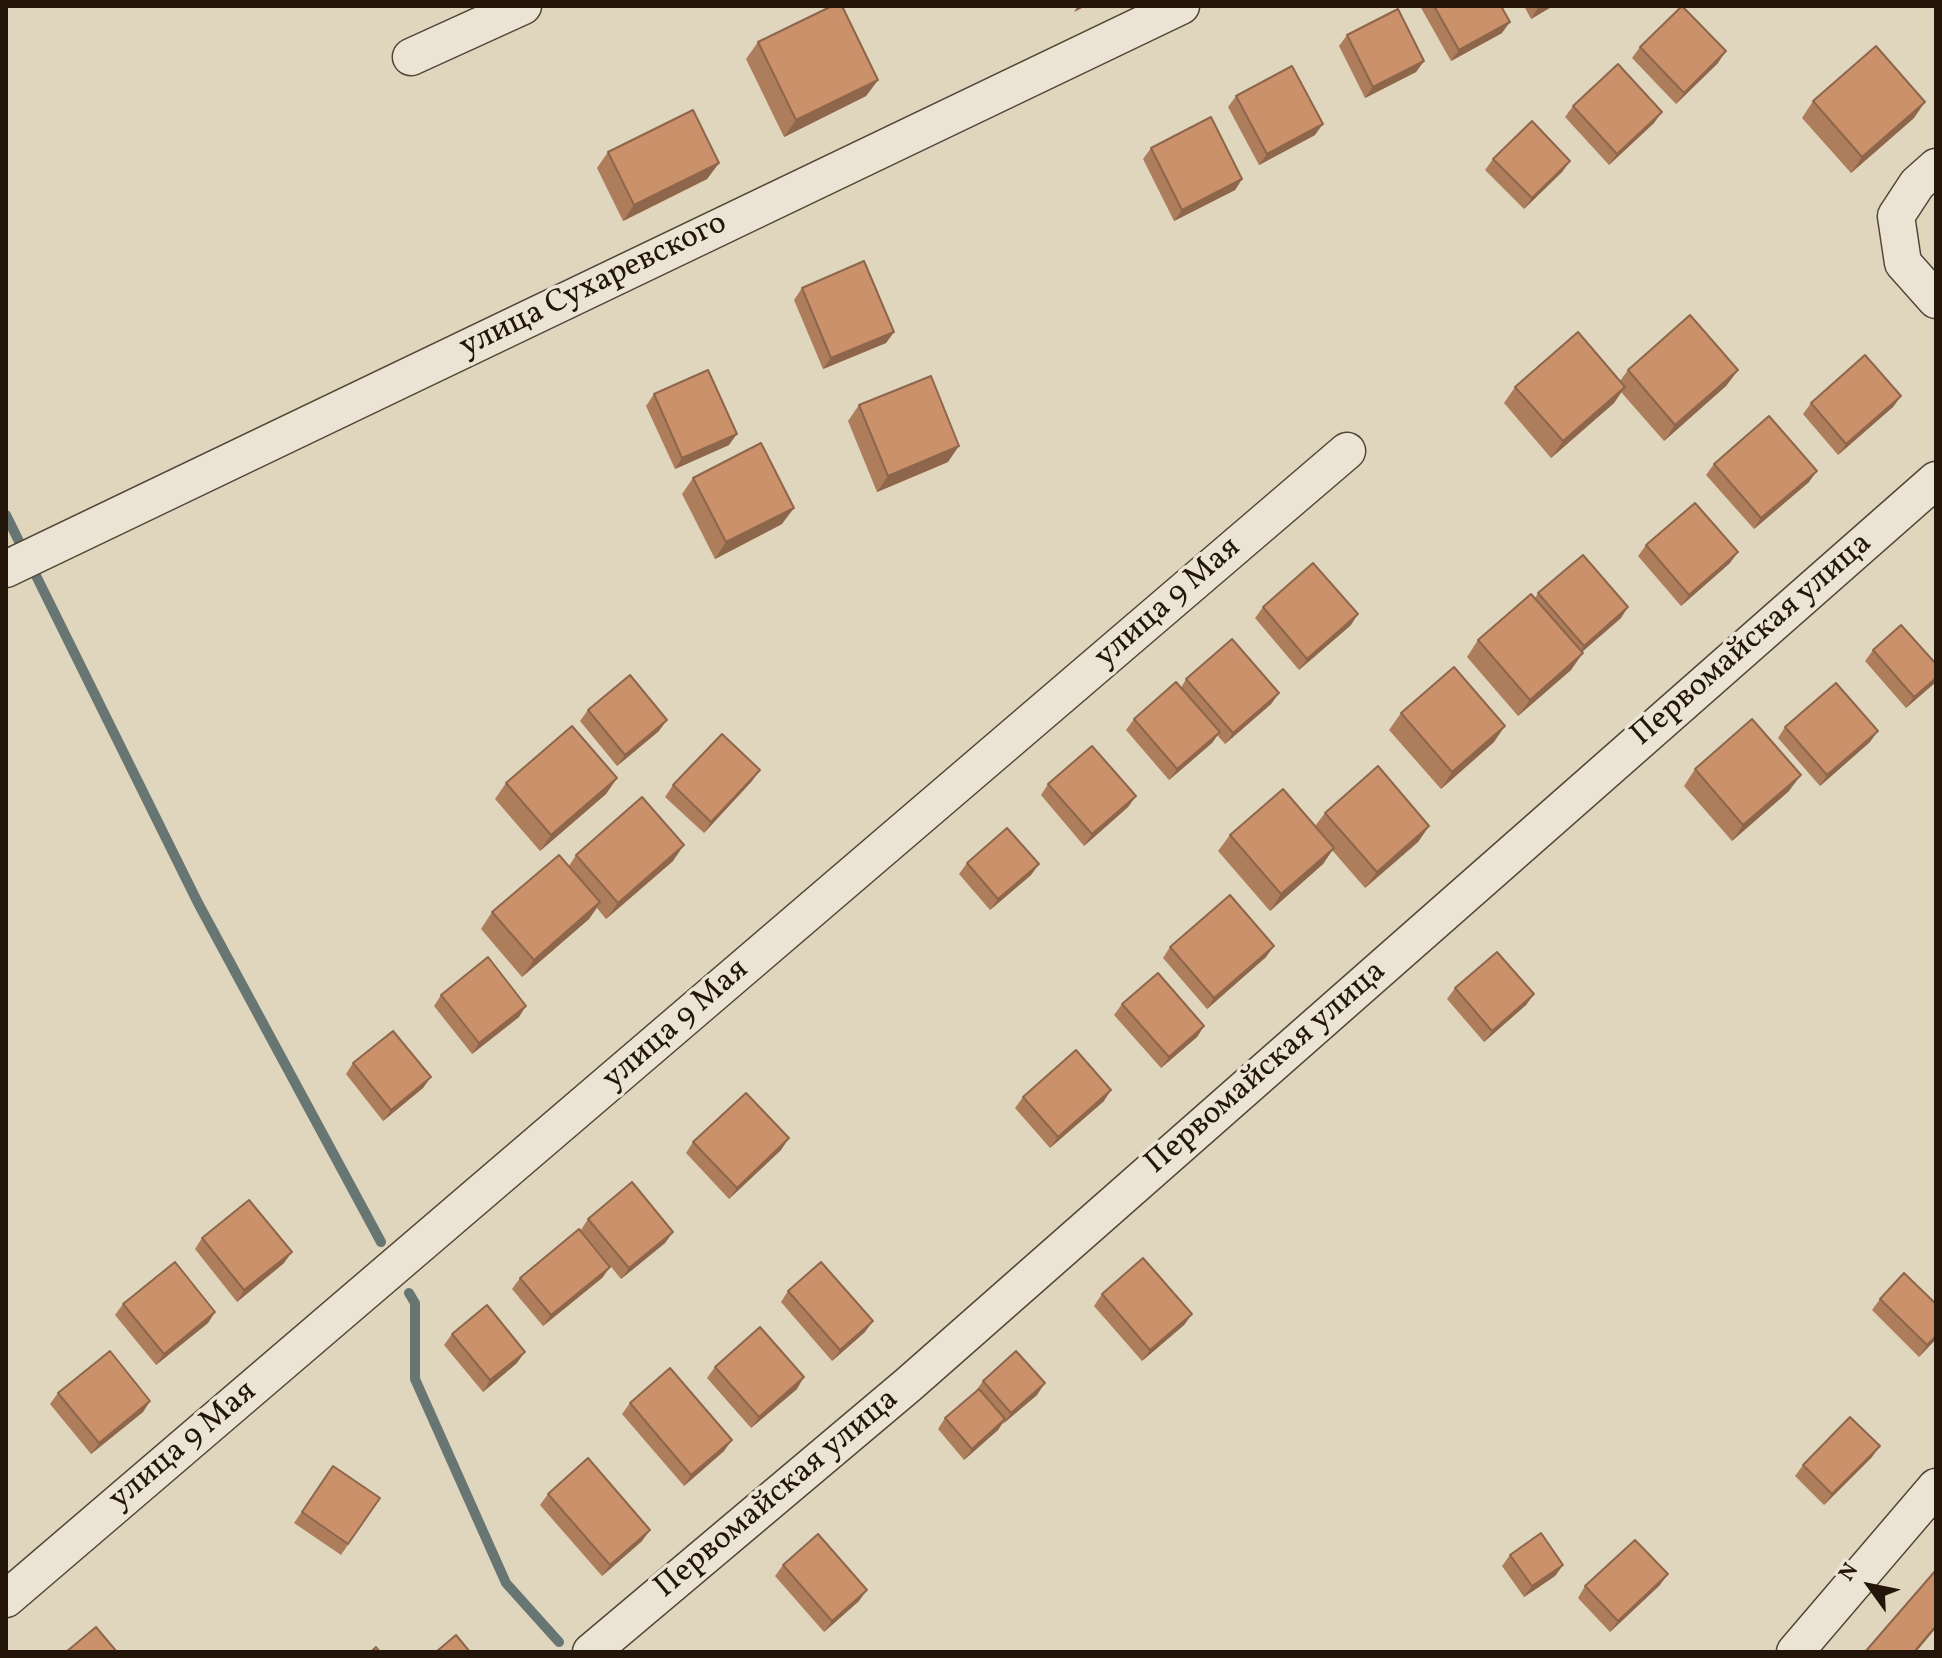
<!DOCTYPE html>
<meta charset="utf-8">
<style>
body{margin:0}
#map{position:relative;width:1942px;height:1658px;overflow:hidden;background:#e0d6bd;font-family:Vollkorn,serif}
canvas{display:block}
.frame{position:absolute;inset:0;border:8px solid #24150a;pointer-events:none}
.north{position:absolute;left:1830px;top:1546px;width:80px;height:80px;-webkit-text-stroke:6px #ebe4d4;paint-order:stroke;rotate:303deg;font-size:22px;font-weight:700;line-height:32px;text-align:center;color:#24150a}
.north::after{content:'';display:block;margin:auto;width:28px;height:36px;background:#24150a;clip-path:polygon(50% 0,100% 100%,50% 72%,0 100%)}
</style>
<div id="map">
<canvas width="1942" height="1658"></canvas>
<div class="frame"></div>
<div class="north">N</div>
</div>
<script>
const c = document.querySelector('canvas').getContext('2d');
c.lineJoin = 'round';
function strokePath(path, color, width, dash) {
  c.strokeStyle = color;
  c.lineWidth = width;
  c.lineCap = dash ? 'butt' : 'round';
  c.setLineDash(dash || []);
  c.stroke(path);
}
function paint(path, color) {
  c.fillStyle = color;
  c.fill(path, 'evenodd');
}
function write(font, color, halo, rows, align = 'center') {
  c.font = font + ' Vollkorn,serif';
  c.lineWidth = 7;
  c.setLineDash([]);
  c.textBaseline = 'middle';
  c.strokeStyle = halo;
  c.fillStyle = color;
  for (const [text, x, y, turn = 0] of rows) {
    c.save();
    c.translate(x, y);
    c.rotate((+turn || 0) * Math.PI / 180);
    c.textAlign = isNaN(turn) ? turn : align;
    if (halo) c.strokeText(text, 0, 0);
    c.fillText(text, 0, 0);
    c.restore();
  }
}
strokePath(new Path2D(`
 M6,515L198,903L381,1242
 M409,1293L415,1303V1379L506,1583L559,1642`), '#687673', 10);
const street = new Path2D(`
 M411,57L523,6
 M1936,167L1917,184L1896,216L1903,263L1936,300
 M6,569L1181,6
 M6,1599L1347,451
 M591,1652L908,1385L1936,480
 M1795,1652L1936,1487`);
strokePath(street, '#534537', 39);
strokePath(street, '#ebe4d4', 36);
paint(new Path2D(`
 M1420,6H1501L1502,33L1451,61Z
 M1524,6H1553L1531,19Z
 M1347,35L1424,61L1416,72L1365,98L1339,46Z
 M758,42L878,80L866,96L784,137L746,59Z
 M1640,47L1718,63L1676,104L1632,58Z
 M1236,96L1315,135L1259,165L1228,107Z
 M1813,101L1914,118L1851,173L1802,118Z
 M1573,106L1654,123L1609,165L1565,117Z
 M1151,148L1242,179L1235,190L1174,221L1143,159Z
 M608,152L719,163L707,179L623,221L597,168Z
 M1493,159L1570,161L1562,172L1524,209L1485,170Z
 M802,288L894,332L886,343L823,369L794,300Z
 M1628,370H1738L1726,386L1664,441L1621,392L1614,403L1551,458L1504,403L1515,387L1620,381Z
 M654,394L729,445L675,469L646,406Z
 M1901,396L1893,407L1838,455L1803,414L1811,403Z
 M859,405L948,462L877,492L848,421Z
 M1714,464L1809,482L1754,529L1706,475Z
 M693,478L782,524L715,559L682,494Z
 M1646,545L1730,563L1681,606L1638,556Z
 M1538,593L1621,618L1582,652L1571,670L1518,716L1467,657L1478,640L1535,598Z
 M1263,607L1351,625L1299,670L1255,618Z
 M1873,650L1936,664V681L1906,708L1865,661Z
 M1186,679L1279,693L1271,704L1225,744L1217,735L1212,743L1169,780L1126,730L1134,719L1181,688Z
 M588,710L659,731L617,766L580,721Z
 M1401,713L1494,742L1441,789L1389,730Z
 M1785,727L1870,742L1820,786L1778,738Z
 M1695,769L1789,791L1732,841L1684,786Z
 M617,778L606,794L540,851L495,799L506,783Z
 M752,781L704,833L665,797L673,785Z
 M1048,784L1136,796L1128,807L1084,846L1041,795Z
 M1325,813L1429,826L1418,842L1365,888L1332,850L1323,864L1270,911L1218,851L1230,835L1315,826Z
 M576,855L673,861L606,919L597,908L589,919L522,977L481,929L492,912L569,866Z
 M967,863L1039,864L1031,875L990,910L959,874Z
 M1170,947L1266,957L1207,1009L1163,958Z
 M1455,988L1534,994L1526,1005L1484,1042L1447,999Z
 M441,995L519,1017L472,1054L434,1006Z
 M1122,1004L1204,1026L1197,1037L1161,1068L1114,1015Z
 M353,1063L423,1088L383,1121L346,1074Z
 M1023,1097L1104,1101L1050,1148L1015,1108Z
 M693,1142L781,1150L729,1199L686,1153Z
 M588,1219L673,1232L665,1243L621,1279L581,1230Z
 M202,1238L284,1263L237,1302L195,1249Z
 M610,1267L602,1278L543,1326L512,1289L520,1278Z
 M788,1291L865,1332L832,1361L781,1302Z
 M1102,1294L1192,1314L1184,1325L1142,1361L1094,1306Z
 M1880,1299L1936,1339L1919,1357L1872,1310Z
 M123,1304L215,1312L208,1323L156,1365L115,1315Z
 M452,1334L517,1363L483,1392L444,1345Z
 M715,1367L797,1389L751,1428L707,1378Z
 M983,1381L1037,1395L1002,1424L998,1430L964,1460L938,1429L945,1418L975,1392Z
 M58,1393L150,1401L143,1412L91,1454L50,1404Z
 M630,1403L724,1451L684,1486L622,1414Z
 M1872,1457L1824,1505L1795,1476L1803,1465Z
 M333,1466L380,1498L341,1555L294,1523Z
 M548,1494L642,1541L602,1576L540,1505Z
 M1510,1555L1563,1565L1555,1576L1524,1597L1502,1566Z
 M783,1565L859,1601L824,1632L775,1576Z
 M1660,1585L1610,1632L1578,1598L1585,1586Z`), '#ae7d5c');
paint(new Path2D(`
 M1078,6H1086L1074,12Z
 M1541,6H1553L1531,19L1538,8Z
 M1510,22L1502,33L1451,61L1459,50Z
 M1726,51L1718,63L1676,104L1684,93Z
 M1424,61L1416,72L1365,98L1373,87Z
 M878,80L866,96L784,137L796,120Z
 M1925,102L1914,118L1851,173L1862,157Z
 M1662,112L1654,123L1609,165L1617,154Z
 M1323,124L1315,135L1259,165L1267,154Z
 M1570,161L1562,172L1524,209L1532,198Z
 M719,163L707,179L623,221L634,205Z
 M1242,179L1235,190L1174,221L1182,210Z
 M894,332L886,343L823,369L831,358Z
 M1738,370L1726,386L1664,441L1675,425Z
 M1625,387L1614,403L1551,458L1563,441Z
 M1901,396L1893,407L1838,455L1846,444Z
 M737,434L729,445L675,469L682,458Z
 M959,446L948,462L877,492L888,476Z
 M1817,471L1809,482L1754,529L1761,518Z
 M794,508L782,524L715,559L726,542Z
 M1738,552L1730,563L1681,606L1689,595Z
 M1628,607L1621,618L1576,657L1584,646Z
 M1358,614L1351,625L1299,670L1307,659Z
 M1583,653L1571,670L1518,716L1530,700Z
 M1936,678L1935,683L1906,708L1914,697Z
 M1279,693L1271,704L1225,744L1233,733Z
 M667,720L659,731L617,766L625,755Z
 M1505,726L1494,742L1441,789L1452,772Z
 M1878,731L1870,742L1820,786L1827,775Z
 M1220,732L1212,743L1169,780L1177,769Z
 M760,770L752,781L704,833L711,822Z
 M1801,775L1789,791L1732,841L1743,825Z
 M617,778L606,794L540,851L551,835Z
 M1136,796L1128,807L1084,846L1092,834Z
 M1429,826L1418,842L1365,888L1377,872Z
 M684,845L673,861L606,919L618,903Z
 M1334,848L1323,864L1270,911L1281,894Z
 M1039,864L1031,875L990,910L998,899Z
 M600,902L589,919L522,977L534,960Z
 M1274,946L1266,957L1207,1009L1214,998Z
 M1534,994L1526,1005L1484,1042L1492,1031Z
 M526,1006L519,1017L472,1054L479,1043Z
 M1204,1026L1197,1037L1161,1068L1169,1057Z
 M431,1077L423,1088L383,1121L391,1110Z
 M1111,1090L1104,1101L1050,1148L1058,1137Z
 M789,1138L781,1150L729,1199L737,1188Z
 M673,1232L665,1243L621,1279L629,1268Z
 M292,1252L284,1263L237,1302L244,1290Z
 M610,1267L602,1278L543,1326L551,1315Z
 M215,1312L208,1323L156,1365L164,1354Z
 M1192,1314L1184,1325L1142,1361L1150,1350Z
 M873,1321L865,1332L832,1361L840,1350Z
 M1936,1336V1339L1919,1357L1927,1345Z
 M525,1352L517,1363L483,1392L490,1380Z
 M804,1377L797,1389L751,1428L759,1417Z
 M1045,1383L1037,1395L1003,1424L1011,1413Z
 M150,1401L143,1412L91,1454L99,1443Z
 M1005,1419L998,1430L964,1460L972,1449Z
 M732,1440L724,1451L684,1486L691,1475Z
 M1880,1446L1872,1457L1824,1505L1832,1494Z
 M650,1530L642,1541L602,1576L610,1565Z
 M1563,1565L1555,1576L1524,1597L1532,1586Z
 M1668,1574L1660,1585L1610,1632L1618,1621Z
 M867,1590L859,1601L824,1632L832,1621Z
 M1936,1626V1628L1916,1652H1914Z`), '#8d664b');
const building = new Path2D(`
 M832,6H842L878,80L796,120L758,42Z
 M1434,6H1501L1510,22L1459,50Z
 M1682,6L1726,51L1684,93L1640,47Z
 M1398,9L1424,61L1373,87L1347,35Z
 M1876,46L1925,102L1862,157L1813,101Z
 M1618,64L1662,112L1617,154L1573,106Z
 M1292,66L1323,124L1267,154L1236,96Z
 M693,110L719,163L634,205L608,152Z
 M1211,117L1242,179L1182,210L1151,148Z
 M1532,121L1570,161L1532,198L1493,159Z
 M864,261L894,332L831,358L802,288Z
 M1690,315L1738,370L1675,425L1628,370Z
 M1578,332L1625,387L1563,441L1515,387Z
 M1865,355L1901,396L1846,444L1811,403Z
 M708,370L737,434L682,458L654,394Z
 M931,376L959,446L888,476L859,405Z
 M1769,416L1817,471L1761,518L1714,464Z
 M761,443L794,508L726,542L693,478Z
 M1695,503L1738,552L1689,595L1646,545Z
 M1583,555L1628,607L1584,646L1538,593Z
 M1313,563L1358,614L1307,659L1263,607Z
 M1531,594L1583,653L1530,700L1478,640Z
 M1901,625L1936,664V678L1914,697L1873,650Z
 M1232,639L1279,693L1233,733L1186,679Z
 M1454,667L1505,726L1452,772L1401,713Z
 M630,675L667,720L625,755L588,710Z
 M1176,682L1220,732L1177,769L1134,719Z
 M1836,683L1878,731L1827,775L1785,727Z
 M1752,719L1801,775L1743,825L1695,769Z
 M572,726L617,778L551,835L506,783Z
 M722,734L760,770L711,822L673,785Z
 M1092,746L1136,796L1092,834L1048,784Z
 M1378,766L1429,826L1377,872L1325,813Z
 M1283,789L1334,848L1281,894L1230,835Z
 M642,797L684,845L618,903L576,855Z
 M1007,828L1039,864L998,899L967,863Z
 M559,855L600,902L534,960L492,912Z
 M1230,895L1274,946L1214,998L1170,947Z
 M1497,952L1534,994L1492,1031L1455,988Z
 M488,957L526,1006L479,1043L441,995Z
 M1158,973L1204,1026L1169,1057L1122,1004Z
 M393,1031L431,1077L391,1110L353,1063Z
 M1076,1050L1111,1090L1058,1137L1023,1097Z
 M746,1093L789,1138L737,1188L693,1142Z
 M632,1182L673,1232L629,1268L588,1219Z
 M249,1200L292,1252L244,1290L202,1238Z
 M579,1229L610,1267L551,1315L520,1278Z
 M1143,1258L1192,1314L1150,1350L1102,1294Z
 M175,1262L215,1312L164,1354L123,1304Z
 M821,1262L873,1321L840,1350L788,1291Z
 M1904,1273L1936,1304V1336L1927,1345L1880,1299Z
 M487,1305L525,1352L490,1380L452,1334Z
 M760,1327L804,1377L759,1417L715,1367Z
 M110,1351L150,1401L99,1443L58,1393Z
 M1016,1351L1045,1383L1011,1413L983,1381Z
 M670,1368L732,1440L691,1475L630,1403Z
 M979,1389L1005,1419L972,1449L945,1418Z
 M1850,1417L1880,1446L1832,1494L1803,1465Z
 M588,1458L650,1530L610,1565L548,1494Z
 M333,1466L380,1498L348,1544L302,1512Z
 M1541,1533L1563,1565L1532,1586L1510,1555Z
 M818,1534L867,1590L832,1621L783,1565Z
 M1635,1540L1668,1574L1618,1621L1585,1586Z
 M1936,1570V1626L1914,1652H1865Z
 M96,1627L117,1652H66Z
 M456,1635L470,1652H436Z
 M376,1647L380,1652H371Z`);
paint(building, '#ca916b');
strokePath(building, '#8d664b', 2);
write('32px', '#24150a', '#ebe4d4', [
 ["улица Сухаревского",594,287,-26],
 ["улица 9 Мая",1169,604,-41],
 ["Первомайская улица",1753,641,-41],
 ["улица 9 Мая",677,1026,-41],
 ["Первомайская улица",1267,1069,-41],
 ["улица 9 Мая",184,1447,-40],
 ["Первомайская улица",778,1495,-40]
]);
</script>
